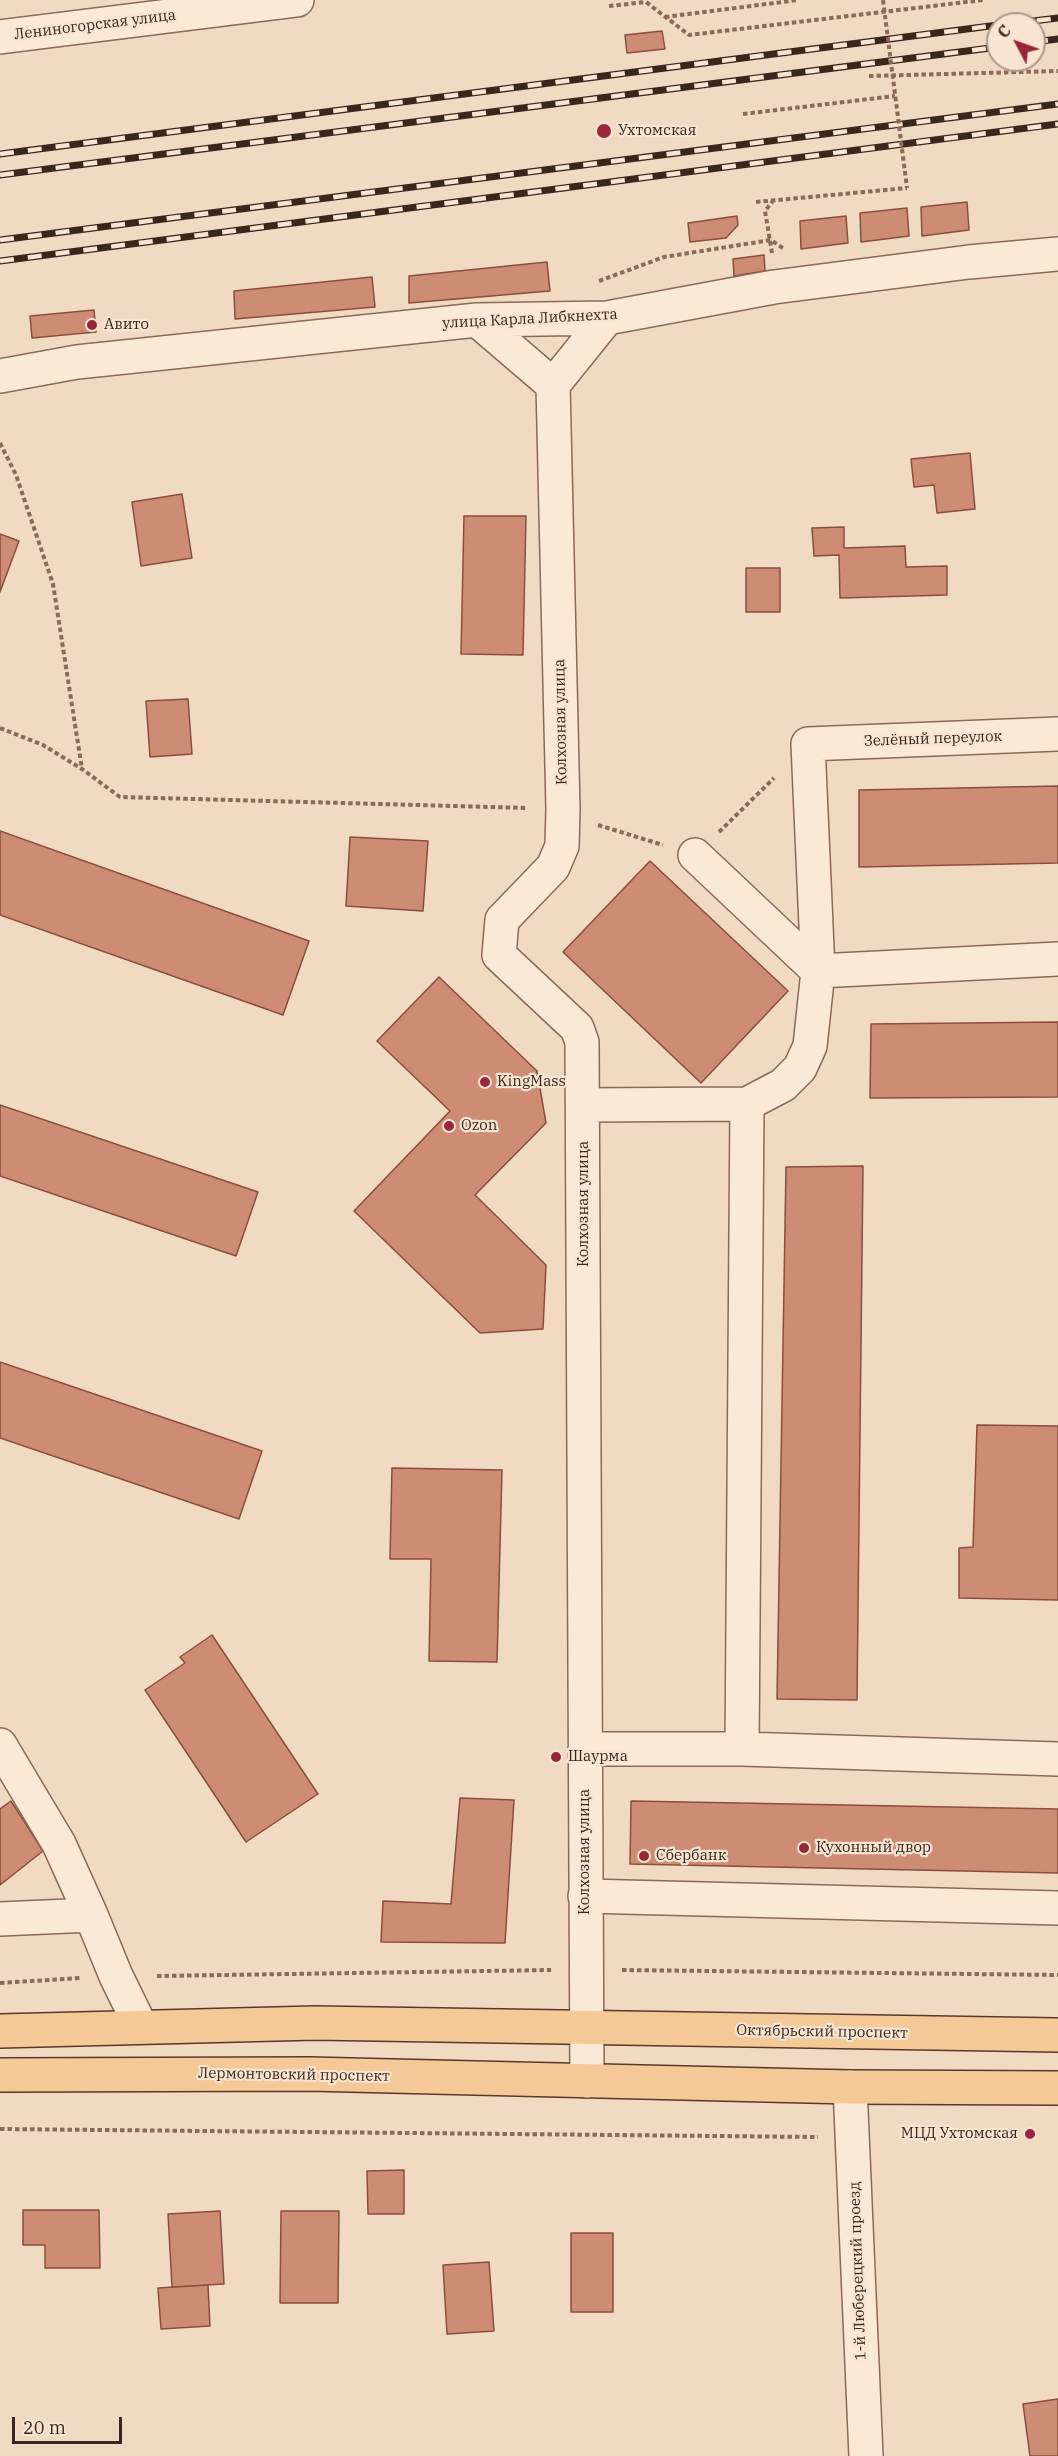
<!DOCTYPE html>
<meta charset="utf-8">
<style>
body{margin:0}
#map{position:relative;width:1058px;height:2456px;overflow:hidden;background:#f0dac1;font-family:"IBM Plex Serif",serif}
canvas{display:block}
.north{position:absolute;left:986px;top:12px;width:60px;height:60px;box-sizing:border-box;background:#f7e5d1;border:2px solid #ab9989;border-radius:50%;rotate:311deg;font-size:16px;font-weight:700;line-height:24px;text-align:center;color:#39261d}
.north::after{content:'';display:block;margin:auto;width:21px;height:27px;background:#9b253a;clip-path:polygon(50% 0,100% 100%,50% 72%,0 100%)}
.scale{position:absolute;left:12px;top:2417px;width:110px;height:27px;box-sizing:border-box;border:3px solid #39261d;border-top:0;padding-left:8px;font-size:18px;line-height:21px;white-space:nowrap;color:#39261d;-webkit-text-stroke:4px #f7e5d1;paint-order:stroke}
</style>
<div id="map">
<canvas width="1058" height="2456"></canvas>
<div class="north">С</div>
<div class="scale">20 m</div>
</div>
<script>
const c = document.querySelector('canvas').getContext('2d');
c.lineJoin = 'round';
function paint(path, color) {
  c.fillStyle = color;
  c.fill(path, 'evenodd');
}
function strokePath(path, color, width, dash) {
  c.strokeStyle = color;
  c.lineWidth = width;
  c.lineCap = dash ? 'butt' : 'round';
  c.setLineDash(dash || []);
  c.stroke(path);
}
function write(font, color, halo, rows, align = 'center') {
  c.font = font + ' "IBM Plex Serif",serif';
  c.lineWidth = 4.5;
  c.setLineDash([]);
  c.textBaseline = 'middle';
  c.strokeStyle = halo;
  c.fillStyle = color;
  for (const [text, x, y, turn = 0] of rows) {
    c.save();
    c.translate(x, y);
    c.rotate((+turn || 0) * Math.PI / 180);
    c.textAlign = isNaN(turn) ? turn : align;
    if (halo) c.strokeText(text, 0, 0);
    c.fillText(text, 0, 0);
    c.restore();
  }
}
const building = new Path2D(`
 M662,31L665,49L627,53L625,35Z
 M967,202L969,230L922,236L921,207Z
 M907,208L909,236L861,242L860,213Z
 M737,216L738,225L726,238L690,242L688,223Z
 M846,216L848,243L801,249L800,221Z
 M764,255L765,271L734,276L733,259Z
 M547,262L550,291L409,303V276Z
 M372,277L375,307L235,319L234,291Z
 M94,310L96,332L32,338L30,316Z
 M970,453L975,509L937,513L934,485L914,487L911,459Z
 M182,494L192,558L141,566L132,502Z
 M464,516H526L523,655L461,654Z
 M844,527V548L905,546L906,567L947,566V595L840,598L839,555L814,556L812,528Z
 M0,534L19,541L0,592Z
 M746,568H780V612H746Z
 M188,699L192,754L150,757L146,701Z
 M1058,786V863L859,867V790Z
 M0,831L309,941L283,1015L0,915Z
 M350,837L428,841L423,911L346,906Z
 M650,861L788,991L701,1083L563,952Z
 M439,977L537,1071L546,1123L475,1195L546,1265L543,1329L480,1333L354,1211L450,1111L377,1041Z
 M1058,1022V1097L870,1098L871,1024Z
 M0,1105L258,1192L236,1256L0,1176Z
 M863,1166L857,1700L777,1699L786,1167Z
 M0,1362L262,1451L239,1519L0,1438Z
 M977,1425L1058,1426V1600L959,1598V1548L973,1547Z
 M392,1468L502,1470L497,1662L429,1661L431,1559H390Z
 M212,1635L318,1794L246,1842L145,1690L185,1663L180,1657Z
 M460,1798L514,1800L505,1943L381,1942L383,1901L451,1904Z
 M11,1801L43,1851L0,1885V1809Z
 M631,1801L1058,1809V1873L630,1864Z
 M404,2170V2214H368L367,2171Z
 M23,2210H99L100,2268H45V2245H23Z
 M220,2211L224,2284L172,2287L168,2214Z
 M281,2211H339L338,2303H280Z
 M571,2233H613V2312H571Z
 M489,2262L494,2331L447,2334L443,2265Z
 M208,2285L210,2326L161,2329L158,2288Z
 M1058,2399V2456H1030L1023,2404Z`);
paint(building, '#cf8c75');
strokePath(building, '#8a4e3d', 1.5);
const minor = new Path2D(`
 M0,37L297,0
 M477,320L553,385
 M0,376L77,362L477,320L607,318L774,287L969,262L1058,254
 M695,855L818,971L1058,959
 M583,1105L747,1104L783,1085L800,1068L810,1046L818,971L808,744L1058,734
 M0,1745L59,1844L91,1915
 M585,1749H742L1058,1759
 M742,1749L747,1104
 M585,1896L1058,1908
 M0,1919L91,1915L116,1976L141,2027
 M587,2081L582,1042L577,1028L499,955L502,920L553,867L562,846L563,809L553,385L607,318
 M850,2087L866,2456`);
const major = new Path2D(`
 M0,2031L315,2023L1058,2035
 M0,2075L309,2074L850,2087L1058,2088`);
strokePath(minor, '#8a6a58', 36);
strokePath(major, '#57392c', 36);
strokePath(new Path2D(`
 M609,6L646,2L689,35L983,0
 M665,17L798,0
 M869,76L1058,71
 M743,114L895,96
 M756,202L907,188
 M772,253L765,211L773,201
 M599,281L664,257L771,240L784,249
 M0,443L16,475L53,584L82,769
 M0,728L43,745L82,769L120,797L528,808
 M598,825L663,845
 M719,832L774,778
 M622,1970L1058,1975
 M157,1976L551,1970
 M0,1983L80,1978
 M0,2129L818,2137`), '#8a6a58', 4, [4.5, 3]);
strokePath(minor, '#fae9d5', 33);
strokePath(major, '#f5c897', 33);
const rail = new Path2D(`
 M1009,24L1058,18
 M1034,42L1058,39
 M0,154L998,25
 M0,175L998,47
 M0,240L1058,104
 M0,261L1058,124`);
strokePath(rail, '#39261d', 7);
strokePath(rail, '#f7e5d1', 4.5, [14]);
strokePath(new Path2D(`
 M883,0L907,188`), '#8a6a58', 4, [4.5, 3]);
for (const [x, y, r, color] of [
 [604,131,8,"#9b253a"],
 [92,325,6,"#9b253a"],
 [485,1082,6,"#9b253a"],
 [449,1126,6,"#9b253a"],
 [556,1757,6,"#9b253a"],
 [804,1848,6,"#9b253a"],
 [644,1856,6,"#9b253a"],
 [1030,2134,6,"#9b253a"]
]) {
  const dot = new Path2D();
  dot.arc(x, y, r, 0, 2 * Math.PI);
  c.fillStyle = color;
  c.fill(dot);
  strokePath(dot, '#f7e5d1', 2);
}
write('15px', '#39261d', '#f7e5d1', [
 ["Лениногорская улица",95,25,-7],
 ["улица Карла Либкнехта",530,319,-3],
 ["Колхозная улица",561,722,-91],
 ["Зелёный переулок",933,739,-2],
 ["Колхозная улица",584,1204,-90],
 ["Колхозная улица",585,1852,-90],
 ["Октябрьский проспект",822,2032,1],
 ["Лермонтовский проспект",294,2075,1],
 ["1-й Люберецкий проезд",858,2271,-92]
]);
write('15px', '#39261d', '#f7e5d1', [
 ["Ухтомская",618,131],
 ["Авито",104,325],
 ["KingMass",497,1082],
 ["Ozon",461,1126],
 ["Шаурма",568,1757],
 ["Кухонный двор",816,1848],
 ["Сбербанк",656,1856],
 ["МЦД Ухтомская",1018,2134,"right"]
], 'left');
</script>
